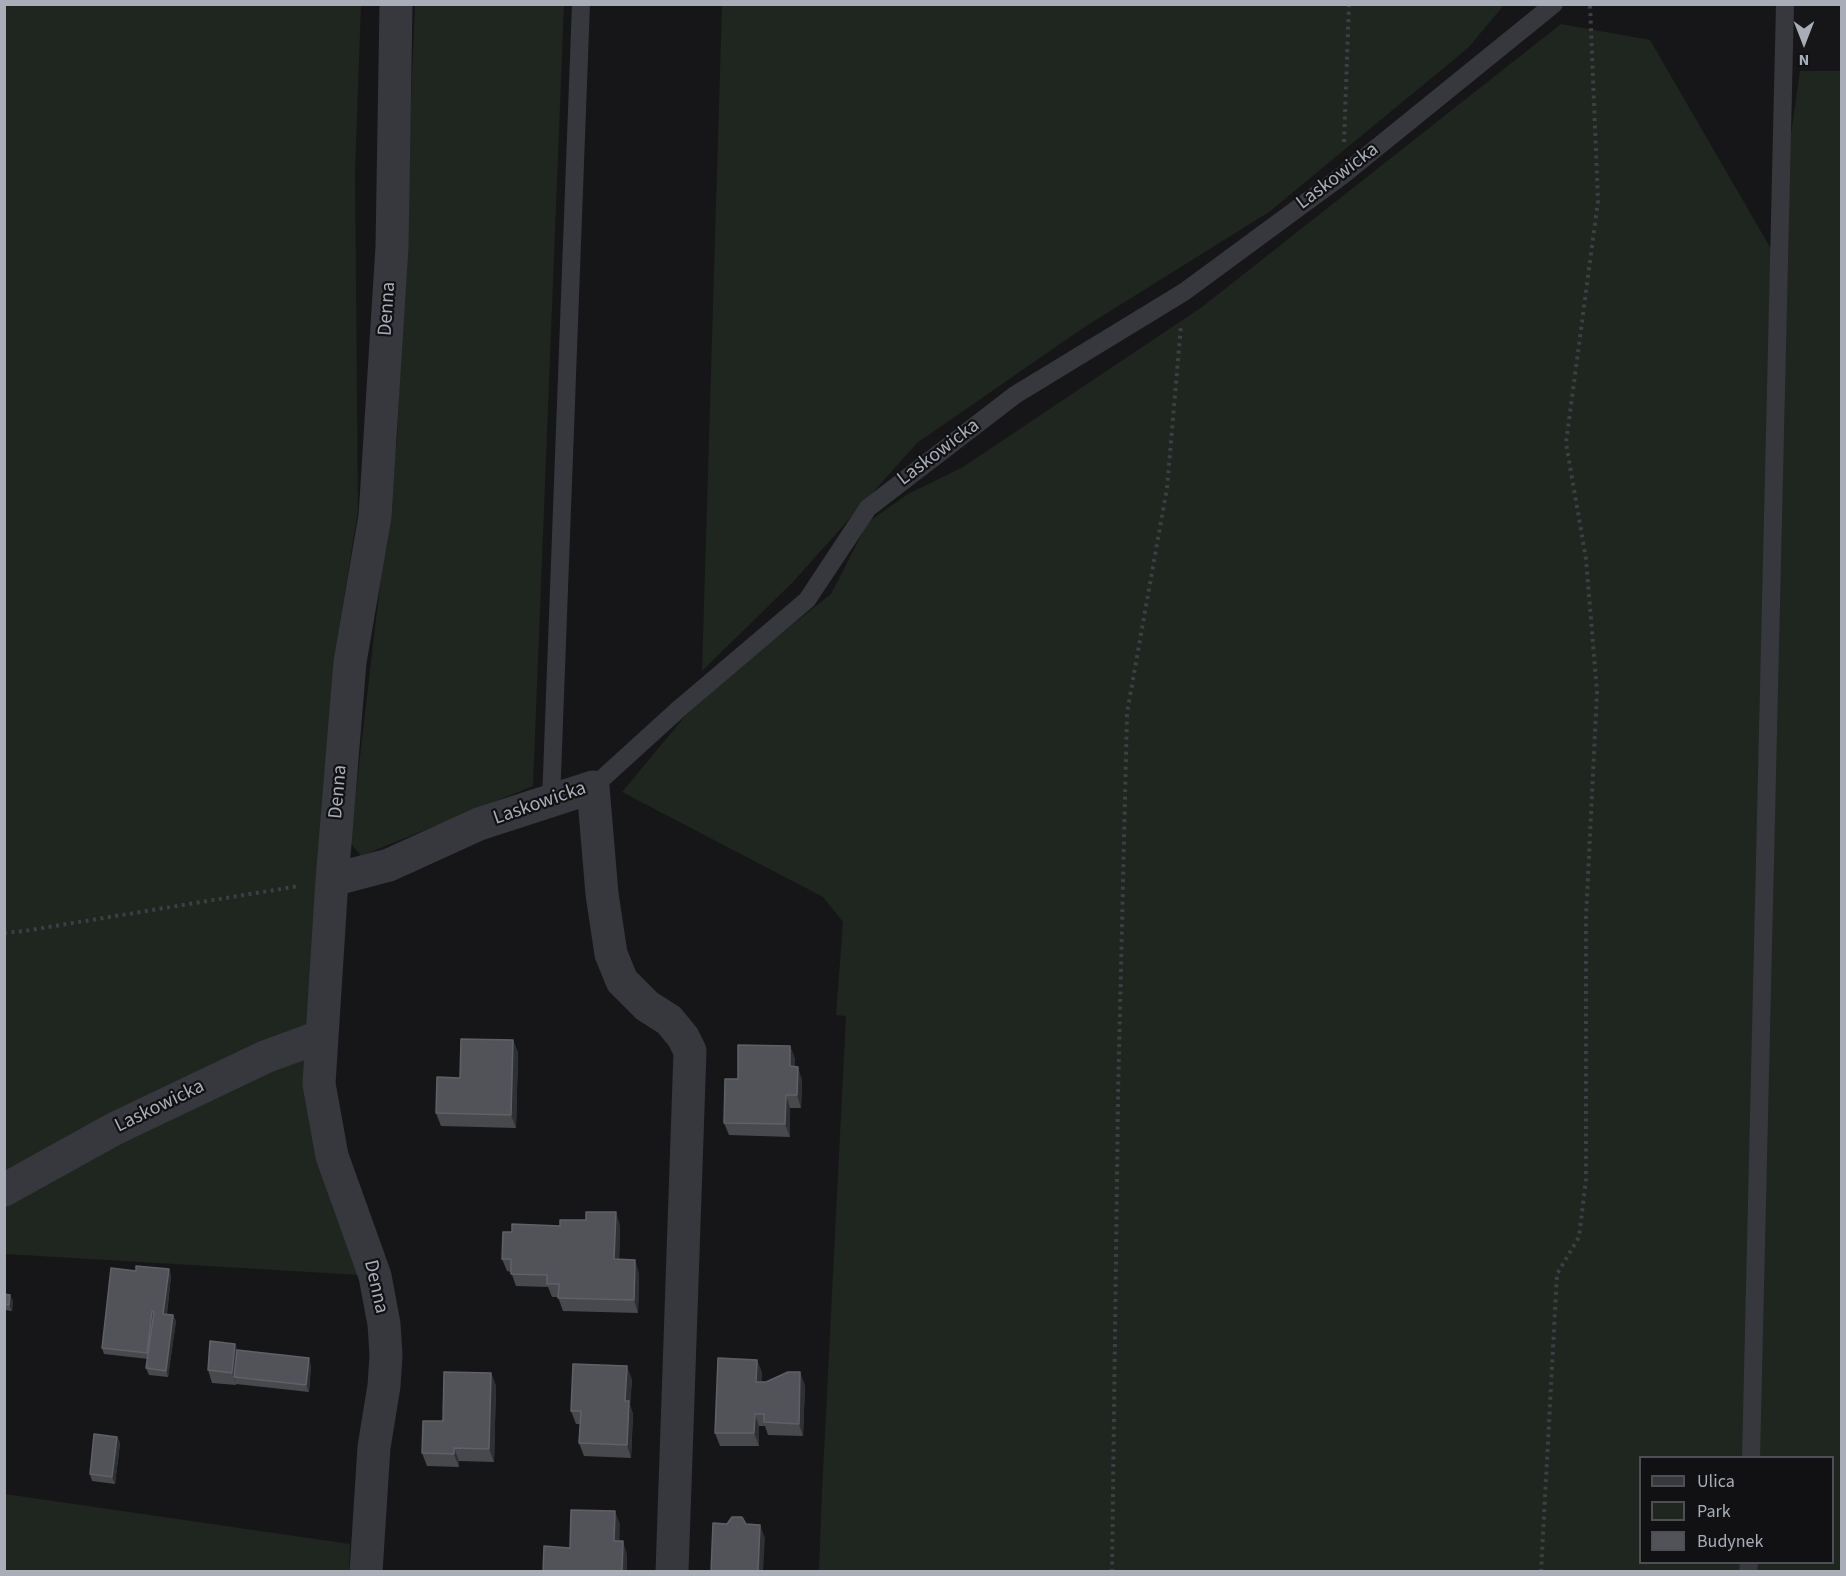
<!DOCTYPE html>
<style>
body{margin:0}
#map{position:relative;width:1846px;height:1576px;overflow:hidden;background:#161618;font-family:"Source Sans 3",sans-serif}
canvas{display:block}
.frame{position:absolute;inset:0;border:6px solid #a8adb8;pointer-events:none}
.legend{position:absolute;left:1639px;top:1456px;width:195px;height:108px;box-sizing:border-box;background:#111113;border:2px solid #4d4f55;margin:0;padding:8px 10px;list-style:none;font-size:18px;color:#a8adb8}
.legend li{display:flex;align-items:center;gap:12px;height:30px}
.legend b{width:30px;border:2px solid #4d4f55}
.north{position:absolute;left:1774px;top:12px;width:60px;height:60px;-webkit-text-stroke:4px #111113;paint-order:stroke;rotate:180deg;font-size:16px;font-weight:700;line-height:24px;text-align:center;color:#a8adb8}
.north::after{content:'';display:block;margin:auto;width:21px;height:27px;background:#a8adb8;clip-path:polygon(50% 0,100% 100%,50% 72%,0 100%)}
</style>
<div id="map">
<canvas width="1846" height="1576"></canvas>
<div class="frame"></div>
<ul class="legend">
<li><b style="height:8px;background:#37383d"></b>Ulica</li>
<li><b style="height:16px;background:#1e261f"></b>Park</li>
<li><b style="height:16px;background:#525359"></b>Budynek</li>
</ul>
<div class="north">N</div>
</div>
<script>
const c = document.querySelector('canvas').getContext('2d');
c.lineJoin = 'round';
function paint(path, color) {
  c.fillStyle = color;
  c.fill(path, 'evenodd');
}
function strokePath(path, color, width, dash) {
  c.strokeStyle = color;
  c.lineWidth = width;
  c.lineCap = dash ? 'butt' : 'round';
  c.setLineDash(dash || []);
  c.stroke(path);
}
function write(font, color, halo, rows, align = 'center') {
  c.font = font + ' "Source Sans 3",sans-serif';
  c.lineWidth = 4.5;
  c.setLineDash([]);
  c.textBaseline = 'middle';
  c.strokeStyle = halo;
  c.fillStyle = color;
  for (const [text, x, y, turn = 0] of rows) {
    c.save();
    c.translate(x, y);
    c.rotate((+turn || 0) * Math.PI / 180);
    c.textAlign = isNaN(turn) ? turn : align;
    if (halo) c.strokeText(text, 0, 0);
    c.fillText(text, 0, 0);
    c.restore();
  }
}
paint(new Path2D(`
 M4,5H361L355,172L358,511L335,653L304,1086L360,1275L5,1254Z
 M415,5H564L533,786L361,856L350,842L397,439Z
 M722,5H1504L1468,48L1269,212L1083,328L917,443L793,582L702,671Z
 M1561,24L1650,40L1774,254L1800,71H1841V1571H819L822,1491L846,1016L836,1015L843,922L823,897L622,792L701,697L831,594L868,522L908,494L963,467L1202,307ZM1640,1458H1832V1562H1640Z
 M5,1494L350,1544L349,1571H5Z`), '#1e261f');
strokePath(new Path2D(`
 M1344,142L1349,4
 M4,933L24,931L299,886
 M1112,1572L1118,1097L1127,713L1167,488L1181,325
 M1541,1572L1557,1274L1579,1237L1586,1179V917L1597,692L1586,559L1566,443L1598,201L1590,4`), '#3d3f44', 4, [3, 4.5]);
strokePath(new Path2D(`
 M593,787L681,707L807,600L868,508L1015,395L1184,292L1343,175L1554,4
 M551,801L581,4
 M1751,1458L1785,4
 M1748,1572L1749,1562`), '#37383d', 18);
strokePath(new Path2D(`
 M332,880L389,865L479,824L593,787L602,894L611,954L622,981L647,1006L669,1020L683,1037L690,1051L672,1572
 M4,1190L114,1129L265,1057L322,1036
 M366,1572L374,1447L384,1386L386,1355L384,1324L375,1276L332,1156L319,1084L332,880L350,662L375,516L392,247L396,4`), '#37383d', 33);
paint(new Path2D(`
 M513,1040L518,1053L516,1128L441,1126L436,1113L460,1078Z
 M790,1046L795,1059V1067L802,1080L801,1108H790V1137L729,1135L724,1123L738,1079Z
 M620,1225L619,1259L639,1273L638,1313L563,1311L558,1297H552L548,1287L516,1286L511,1272L507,1271L502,1259L512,1232L560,1226Z
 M169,1269L171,1276L167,1314L173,1315L176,1321L168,1377L149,1375L146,1368L148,1359L104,1354L102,1348Z
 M4,1294L13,1301L12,1311L4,1310Z
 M235,1344L237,1350L311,1365L309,1392L236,1384V1385L212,1383L208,1370Z
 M757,1360L762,1373L761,1382L805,1385L803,1436L768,1435L765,1426H759V1446H720L715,1433Z
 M491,1373L496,1386L494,1462L459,1461V1467L427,1466L422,1453L443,1421Z
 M632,1379L630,1405L633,1414L631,1458L584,1456L579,1443L580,1424H576L571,1411Z
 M117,1437L120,1443L115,1484L92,1481L90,1474Z`), '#47494d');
paint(new Path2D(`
 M513,1040L518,1053L516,1128L511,1115Z
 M790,1046L795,1059V1079L790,1066Z
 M798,1067L802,1080L801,1108L797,1095Z
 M786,1095L790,1108V1137L785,1124Z
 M616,1212L620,1225L619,1272L614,1259Z
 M635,1260L639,1273L638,1313L634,1300Z
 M169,1269L171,1276L166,1320L163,1314Z
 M10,1295L13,1301L12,1311L9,1305Z
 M152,1311L154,1318L149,1359L147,1353Z
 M173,1315L176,1321L168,1377L166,1371Z
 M235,1344L239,1357L234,1377L236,1385L232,1373Z
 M309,1358L311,1365L309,1392L306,1385Z
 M757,1360L762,1373L761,1394L756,1382Z
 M627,1366L632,1379L630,1405L633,1414L631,1458L627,1445L625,1401Z
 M800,1372L805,1385L803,1436L799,1424Z
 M491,1373L496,1386L494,1462L489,1449Z
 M755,1414L759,1426V1446L754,1433Z
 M117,1437L120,1443L115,1484L112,1477Z
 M454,1448L459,1461V1467L454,1454Z
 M615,1511L620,1524L619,1554L614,1541Z
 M760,1525L765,1538L763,1572H758Z
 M623,1541L627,1554V1572H622Z`), '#2f3033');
const building = new Path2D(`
 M461,1039L513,1040L511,1115L436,1113L437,1077L460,1078Z
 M738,1045L790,1046V1066L798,1067L797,1095H786L785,1124L724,1123L725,1079H738Z
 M586,1212H616L614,1259L635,1260L634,1300L558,1298L559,1284H547V1275L511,1274V1259H502L503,1232H512V1224L560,1226V1220H586Z
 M136,1266L169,1269L163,1314L173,1315L166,1371L146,1368L154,1312L152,1311L147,1353L102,1348L111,1268L136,1271Z
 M4,1294L10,1295L9,1305L4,1304Z
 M210,1341L235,1344L232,1373L208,1370Z
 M237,1350L309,1358L306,1385L234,1377Z
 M718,1358L757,1360L756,1382H766L788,1372H800L799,1424L764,1422V1414H755L754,1433H715Z
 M573,1364L627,1366L625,1401H629L627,1445L579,1443L581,1411H571Z
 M444,1372L491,1373L489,1449L454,1448V1454L422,1453L423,1421H443Z
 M94,1434L117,1437L112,1477L90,1474Z
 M571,1510L615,1511L614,1541H623L622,1572H543L544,1546L570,1548Z
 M732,1517H742L746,1524L760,1525L758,1572H711L713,1523L727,1524Z`);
paint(building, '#525359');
strokePath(building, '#5f6168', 1.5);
write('20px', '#a8adb8', '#111113', [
 ["Laskowicka",1338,177,-37],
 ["Denna",388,309,-86],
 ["Laskowicka",939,453,-37],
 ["Denna",339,792,-85],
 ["Laskowicka",540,804,-19],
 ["Laskowicka",160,1107,-26],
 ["Denna",375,1287,77]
]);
</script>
